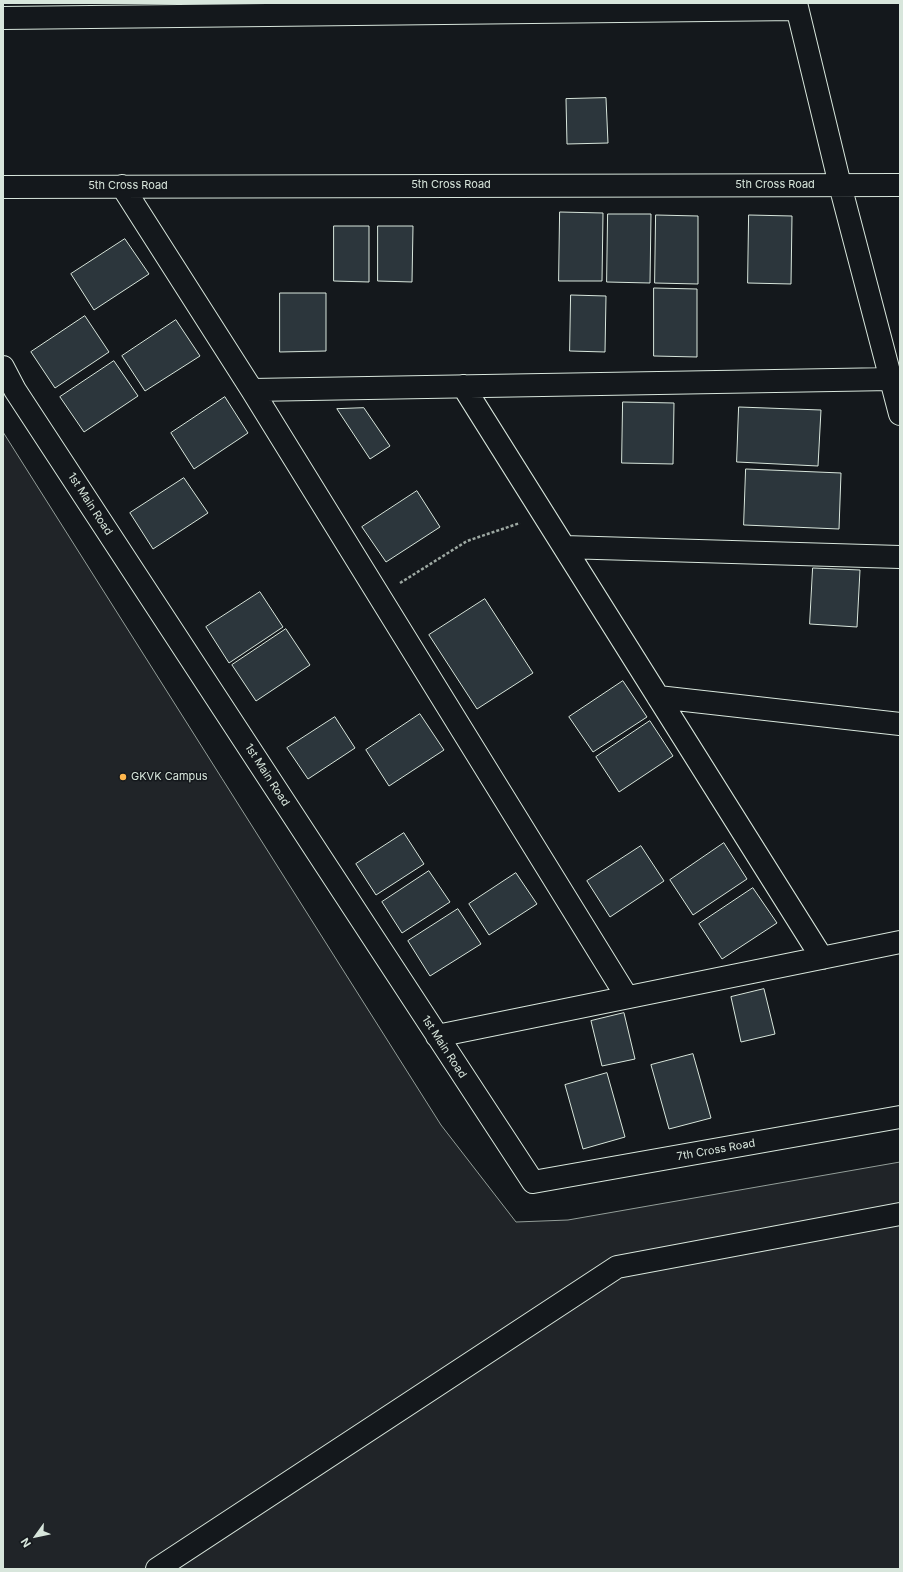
<!DOCTYPE html>
<style>
body{margin:0}
#map{position:relative;width:903px;height:1572px;overflow:hidden;background:#14181c;font-family:Inter,sans-serif}
canvas{display:block}
.frame{position:absolute;inset:0;border:4px solid #d8e6dc;pointer-events:none}
.north{position:absolute;left:16px;top:1516px;width:40px;height:40px;-webkit-text-stroke:3px #14181c;paint-order:stroke;rotate:237deg;font-size:11px;font-weight:700;line-height:16px;text-align:center;color:#d8e6dc}
.north::after{content:'';display:block;margin:auto;width:14px;height:18px;background:#d8e6dc;clip-path:polygon(50% 0,100% 100%,50% 72%,0 100%)}
</style>
<div id="map">
<canvas width="903" height="1572"></canvas>
<div class="frame"></div>
<div class="north">N</div>
</div>
<script>
const c = document.querySelector('canvas').getContext('2d');
c.lineJoin = 'round';
function paint(path, color) {
  c.fillStyle = color;
  c.fill(path, 'evenodd');
}
function strokePath(path, color, width, dash) {
  c.strokeStyle = color;
  c.lineWidth = width;
  c.lineCap = dash ? 'butt' : 'round';
  c.setLineDash(dash || []);
  c.stroke(path);
}
function write(font, color, halo, rows, align = 'center') {
  c.font = font + ' Inter,sans-serif';
  c.lineWidth = 3;
  c.setLineDash([]);
  c.textBaseline = 'middle';
  c.strokeStyle = halo;
  c.fillStyle = color;
  for (const [text, x, y, turn = 0] of rows) {
    c.save();
    c.translate(x, y);
    c.rotate((+turn || 0) * Math.PI / 180);
    c.textAlign = isNaN(turn) ? turn : align;
    if (halo) c.strokeText(text, 0, 0);
    c.fillText(text, 0, 0);
    c.restore();
  }
}
const green = new Path2D(`
 M3,432L441,1125L516,1222L568,1220L900,1162V1569H3Z`);
paint(green, '#202428');
strokePath(green, '#939e99', 1);
const building = new Path2D(`
 M606,98L608,143L567,144L566,99Z
 M560,212L603,213L602,281H559Z
 M608,214H651L650,283L607,282Z
 M656,215L698,216V284L655,283Z
 M749,215L792,216L791,284L748,283Z
 M334,226H369V282L334,281Z
 M378,226H413L412,282L378,281Z
 M125,239L149,274L94,310L71,274Z
 M654,288L697,289V357L654,356Z
 M280,293H326V351L280,352Z
 M571,295L606,296L605,352L570,351Z
 M85,316L109,352L55,388L31,352Z
 M176,320L200,356L145,391L122,356Z
 M114,361L138,396L84,432L60,397Z
 M225,397L248,433L194,469L171,433Z
 M623,402L674,403L673,464L622,463Z
 M739,407L821,410L818,466L737,462Z
 M364,408L390,446L370,459L337,409Z
 M746,469L841,473L839,529L744,525Z
 M184,478L208,513L153,549L130,513Z
 M417,491L440,527L386,562L362,527Z
 M813,568L860,570L857,627L810,624Z
 M260,592L283,627L229,663L206,627Z
 M485,599L533,673L477,709L429,635Z
 M286,629L310,665L256,701L232,665Z
 M623,681L647,717L593,752L569,717Z
 M420,714L444,750L389,786L366,750Z
 M335,717L355,748L308,779L287,748Z
 M650,721L673,756L619,792L596,757Z
 M404,833L424,864L376,895L356,864Z
 M724,843L747,879L693,915L670,880Z
 M641,846L664,881L610,917L587,881Z
 M429,871L450,902L402,933L382,902Z
 M516,873L537,904L489,935L469,904Z
 M753,888L777,923L722,959L699,924Z
 M458,909L481,944L430,976L408,941Z
 M764,989L775,1034L741,1042L731,997Z
 M624,1013L635,1059L602,1066L591,1021Z
 M693,1054L711,1118L669,1129L651,1065Z
 M607,1073L625,1137L583,1149L565,1085Z`);
paint(building, '#2c363c');
strokePath(building, '#d8e6dc', 1);
const minor = new Path2D(`
 M796,3L840,185L900,414
 M3,18L797,9
 M122,186L252,390L627,997
 M3,187L900,185
 M3,367L15,390L533,1182L900,1117
 M463,386L822,958
 M252,390L891,379
 M564,547L900,557
 M658,697L900,724
 M437,1036L900,942
 M157,1569L617,1267L900,1214`);
strokePath(minor, '#d8e6dc', 24);
strokePath(new Path2D(`
 M400,583L467,541L520,523`), '#9da8a2', 2.5, [3, 2]);
strokePath(minor, '#14181c', 22);
for (const [x, y, r, color] of [
 [123,777,4,"#ffb74d"]
]) {
  const dot = new Path2D();
  dot.arc(x, y, r, 0, 2 * Math.PI);
  c.fillStyle = color;
  c.fill(dot);
  strokePath(dot, '#14181c', 1.5);
}
write('11px', '#d8e6dc', '#14181c', [
 ["5th Cross Road",451,185],
 ["5th Cross Road",775,185],
 ["5th Cross Road",128,186],
 ["1st Main Road",90,504,57],
 ["1st Main Road",267,775,57],
 ["1st Main Road",444,1047,57],
 ["7th Cross Road",716,1150,-10]
]);
write('11px', '#d8e6dc', '#14181c', [
 ["GKVK Campus",131,777]
], 'left');
</script>
